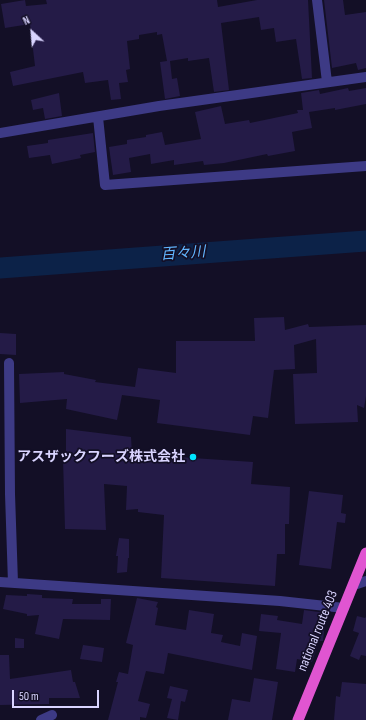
<!DOCTYPE html>
<meta charset="utf-8">
<style>
body{margin:0}
#map{position:relative;width:366px;height:720px;overflow:hidden;background:#130f26;font-family:"Sofia Sans Condensed",sans-serif}
canvas{display:block}
.north{position:absolute;left:12px;top:12px;width:40px;height:40px;-webkit-text-stroke:3px #130f26;paint-order:stroke;rotate:334deg;font-size:11px;font-weight:700;line-height:16px;text-align:center;color:#d9d4ff}
.north::after{content:'';display:block;margin:auto;width:14px;height:18px;background:#d9d4ff;clip-path:polygon(50% 0,100% 100%,50% 72%,0 100%)}
.scale{position:absolute;left:12px;top:690px;width:87px;height:18px;box-sizing:border-box;border:2px solid #d9d4ff;border-top:0;padding-left:5px;font-size:12px;line-height:14px;white-space:nowrap;color:#d9d4ff;-webkit-text-stroke:3px #130f26;paint-order:stroke}
</style>
<div id="map">
<canvas width="366" height="720"></canvas>
<div class="north">N</div>
<div class="scale">50 m</div>
</div>
<script>
const c = document.querySelector('canvas').getContext('2d');
c.lineJoin = 'round';
function strokePath(path, color, width, dash) {
  c.strokeStyle = color;
  c.lineWidth = width;
  c.lineCap = dash ? 'butt' : 'round';
  c.setLineDash(dash || []);
  c.stroke(path);
}
function paint(path, color) {
  c.fillStyle = color;
  c.fill(path, 'evenodd');
}
function write(font, color, halo, rows, align = 'center') {
  c.font = font + ' "Sofia Sans Condensed","Noto Sans JP",sans-serif';
  c.lineWidth = 3.5;
  c.setLineDash([]);
  c.textBaseline = 'middle';
  c.strokeStyle = halo;
  c.fillStyle = color;
  for (const [text, x, y, turn = 0] of rows) {
    c.save();
    c.translate(x, y);
    c.rotate((+turn || 0) * Math.PI / 180);
    c.textAlign = isNaN(turn) ? turn : align;
    if (halo) c.strokeText(text, 0, 0);
    c.fillText(text, 0, 0);
    c.restore();
  }
}
strokePath(new Path2D(`
 M0,268L366,241`), '#0c2248', 21);
paint(new Path2D(`
 M25,0L26,6L47,4L46,0H217L218,7L257,0H308L312,78L302,79L296,39L276,42L274,28L261,30L259,17L221,23L229,90L214,92L209,58L188,61V58L170,61L172,79L177,78L180,96L165,99L160,62L167,61L162,34L157,35V32L139,35V39L127,41L130,69L126,70L128,82L119,83L121,99L111,100L108,80L85,83L83,72L13,86L10,72L35,66L30,24L5,28L1,4Z
 M324,0H343L345,15L366,12V68L358,70L356,63L332,68Z
 M348,88L349,91L366,88V104L335,110V108L309,112L312,128L292,132L295,151L268,156L267,154L224,163L204,165L203,161L174,165V160L151,164L150,154L129,158L131,172L113,175L109,147L127,144V140L146,137V135L162,132L165,145L201,139L195,112L221,106L225,124L249,120L250,123L298,113L297,110H303L301,93L319,90L320,94Z
 M59,93L62,116L45,119L43,108L33,110L31,100Z
 M93,133L95,152L80,155L81,158L52,164L50,155L29,158L27,146L48,143V140Z
 M284,317L285,330L308,324L309,327L366,325V396L364,408L357,405L358,422L295,424L293,374L317,373L316,339L294,345L295,369L274,370L268,418L253,416L250,435L157,423L160,400L122,395L117,420L66,409L67,399L20,403L19,374L64,372V374L96,380L95,382L135,387L138,368L176,373V341H255L254,318Z
 M0,333L16,334V355L0,354Z
 M66,429L131,437L132,454L253,462L251,484L290,487L289,524H285V554H277L275,586L161,578L164,515L138,512V509L126,510L127,486L104,484L106,530L65,529L63,458H66Z
 M309,491L343,495L341,513L346,514L345,523L337,522L331,569L299,565Z
 M119,538L129,539V558H128L127,572L117,573L118,556H116Z
 M27,594L42,595V598L73,599L72,604H101V599H111L110,620L63,619L59,639L35,634L39,615L27,616V614L3,609L6,595L27,596Z
 M137,598L158,602L156,607L158,608L155,625L186,630L189,610L214,614L211,633L223,635L221,642L240,646L242,633L257,636L252,670L168,653L164,674L146,671L138,701L150,704L146,718L140,717V720H108L118,682H116L119,672L128,674L133,645L126,643Z
 M304,610L326,613L323,641H319L312,662L297,659L295,672L276,669L281,633L259,631L261,614L278,616L277,620L302,624Z
 M357,616L365,618L366,617V656L361,655L359,660L350,656L359,633L353,631Z
 M15,638L24,639V648H15Z
 M83,645L104,648L102,662L80,659Z
 M0,655H9L10,679L71,670L73,682H75L80,698H49V704L0,705Z
 M254,678L278,682L272,720H228L232,699L250,702Z
 M342,682L366,684V720H334L336,696L340,697Z
 M170,686L188,690L185,702L181,701L178,720L167,718L172,699L167,698Z`), '#241b47');
strokePath(new Path2D(`
 M317,0L327,82
 M98,117L105,185L366,166
 M0,133L159,106L366,77
 M9,363L10,494L13,583
 M0,582L280,601L344,608
 M354,585L366,581
 M41,720L52,715`), '#3d3a85', 10);
strokePath(new Path2D(`
 M298,720L366,553`), '#e055d1', 11);
for (const [x, y, r, color] of [
 [193,457,4,"#00e5ff"]
]) {
  const dot = new Path2D();
  dot.arc(x, y, r, 0, 2 * Math.PI);
  c.fillStyle = color;
  c.fill(dot);
  strokePath(dot, '#130f26', 1.5);
}
write('bold 14px', '#d9d4ff', '#130f26', [
 ["アスザックフーズ株式会社",185,457]
], 'right');
write('14px', '#d9d4ff', '#130f26', [
 ["national route 403",318,631,-68]
]);
write('italic 15px', '#62b6ff', '#130f26', [
 ["百々川",183,254,-4]
]);
</script>
